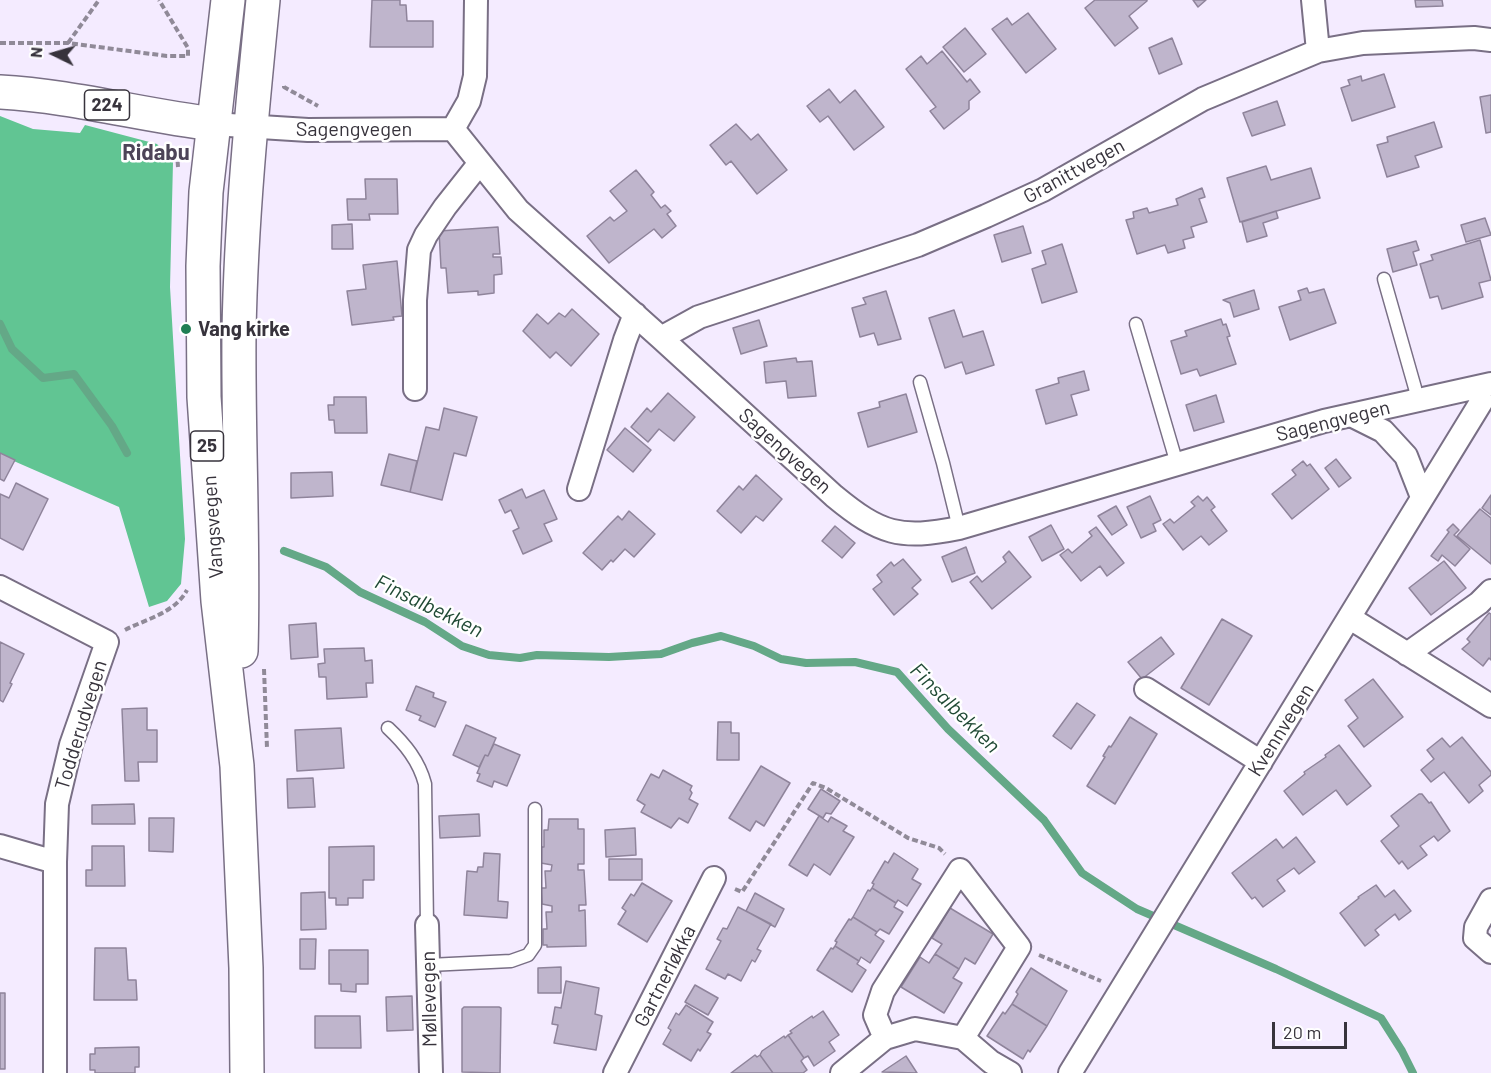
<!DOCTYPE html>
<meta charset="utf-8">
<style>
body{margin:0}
#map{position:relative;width:1491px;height:1073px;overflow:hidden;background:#f4ebff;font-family:Barlow,sans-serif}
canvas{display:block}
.north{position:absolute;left:24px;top:24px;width:60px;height:60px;-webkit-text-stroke:4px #fff;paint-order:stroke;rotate:275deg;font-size:16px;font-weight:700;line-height:24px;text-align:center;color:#37333c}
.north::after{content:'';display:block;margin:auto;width:21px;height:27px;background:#37333c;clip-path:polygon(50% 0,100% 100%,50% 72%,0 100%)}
.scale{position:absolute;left:1272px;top:1022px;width:75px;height:27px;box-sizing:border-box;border:3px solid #37333c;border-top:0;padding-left:8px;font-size:18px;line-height:21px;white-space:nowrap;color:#37333c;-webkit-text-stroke:4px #fff;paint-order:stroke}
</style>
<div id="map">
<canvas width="1491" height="1073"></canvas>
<div class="north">N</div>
<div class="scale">20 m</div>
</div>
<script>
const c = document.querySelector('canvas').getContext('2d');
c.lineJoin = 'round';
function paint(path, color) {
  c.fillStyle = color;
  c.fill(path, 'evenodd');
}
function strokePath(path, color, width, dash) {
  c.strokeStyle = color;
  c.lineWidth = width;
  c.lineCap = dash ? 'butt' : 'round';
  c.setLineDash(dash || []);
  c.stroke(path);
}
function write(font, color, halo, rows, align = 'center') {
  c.font = font + ' Barlow,sans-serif';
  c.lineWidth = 5;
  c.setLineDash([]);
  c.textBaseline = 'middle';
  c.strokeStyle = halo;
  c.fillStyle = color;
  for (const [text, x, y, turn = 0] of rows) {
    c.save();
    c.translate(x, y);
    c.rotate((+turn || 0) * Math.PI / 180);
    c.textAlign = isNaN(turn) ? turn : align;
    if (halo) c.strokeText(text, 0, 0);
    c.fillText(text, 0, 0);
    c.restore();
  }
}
paint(new Path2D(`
 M0,116L33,129L80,133L85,125L157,144L173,162L170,287L185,539L181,584L167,601L149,607L119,507L0,455Z`), '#61c593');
strokePath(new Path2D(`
 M0,324L12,349L43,378L74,374L112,426L127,453
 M284,551L326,567L360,592L425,622L462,646L489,655L520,658L537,655L609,657L661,654L692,643L721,636L754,646L781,659L806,663L855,662L897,672L948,729L1044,820L1082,873L1137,909L1276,969L1381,1018L1402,1051L1413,1073`), '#64a887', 8);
const building = new Path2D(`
 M372,0H400V5H406L407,21H433V47H370Z
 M1095,0H1147V1L1129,16L1138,28L1115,46L1085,8Z
 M1193,0H1206L1198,7Z
 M1415,0H1442L1443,6L1416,7Z
 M1028,13L1056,49L1026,73L992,29L1007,18L1012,25Z
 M965,28L986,54L964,72L943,47Z
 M1172,38L1182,64L1159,74L1149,48Z
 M942,51L967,82L970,79L980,92L969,101V109L944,129L930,111L936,107L906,69L921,56L927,64Z
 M1384,74L1395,107L1352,121L1341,88L1350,85L1348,80L1361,76L1362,81Z
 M829,89L840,103L855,90L884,127L854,150L828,116L820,122L807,106Z
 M1491,95V132L1486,133L1480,97Z
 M1277,101L1285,125L1252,136L1243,113Z
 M1434,122L1442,147L1415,156L1419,167L1387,177L1377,145L1388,142L1387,137Z
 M736,124L751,140L758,134L787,170L757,194L731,161L726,165L710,145Z
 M1266,166L1271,180L1311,168L1320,198L1240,222L1227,178Z
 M636,170L654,192L651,195L661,208L665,205L671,211L667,214L676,226L662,238L654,229L609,263L587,236L610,217L614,221L627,211L610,191Z
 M365,179H397L398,214H369L370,220H348L347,199H366Z
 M1202,188L1205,197L1199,199L1207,222L1191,227L1194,237L1183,240L1185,248L1168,253L1165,245L1137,254L1126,220L1134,218L1133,212L1147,208L1149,213L1178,205L1176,199Z
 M1276,211L1278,218L1263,223L1267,236L1247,242L1242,222Z
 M1485,218L1491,235L1466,242L1461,225Z
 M352,224L353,249H332V225Z
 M1023,226L1031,253L1002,262L994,235Z
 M498,227L500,254H493V257H501L502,274L494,275V293L478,295V291L448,293L446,268H441L439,231Z
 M1480,240L1491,280L1479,283L1483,297L1442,309L1438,296L1430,298L1420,264L1433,260L1431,255Z
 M1416,241L1419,250L1413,252L1417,265L1393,272L1387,249Z
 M1062,244L1077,292L1042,303L1032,269L1046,264L1042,251Z
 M397,261L402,316L393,317L394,320L352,325L347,291L366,289L363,265Z
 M1307,288L1309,293L1324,289L1336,323L1290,340L1279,307L1301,300L1298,291Z
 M1254,290L1259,309L1234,317L1230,303L1223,300Z
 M886,291L901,339L878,345L874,333L860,337L852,308L866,304L863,298Z
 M572,309L599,334L571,366L556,352L550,358L523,331L537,314L548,324L559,313L565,317Z
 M954,310L963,337L983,331L994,365L966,374L962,362L945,368L929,318Z
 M1221,319L1223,325L1226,324L1230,336L1227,337L1236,364L1200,376L1197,369L1181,374L1171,341L1187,336L1185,331Z
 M759,320L767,346L741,354L733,328Z
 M796,358L797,362L812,361L816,396L788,398L786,381L766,383L764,362Z
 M1084,371L1089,390L1071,395L1077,415L1046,424L1036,390L1059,383L1058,378Z
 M668,393L695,417L674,441L659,429L648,442L631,427L647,408L651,412Z
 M906,394L917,432L868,447L858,413L880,407L879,402Z
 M1216,395L1224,422L1194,431L1186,405Z
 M334,397H366L367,433H335L334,420H329L328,405H334Z
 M444,408L477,417L466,456L454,453L442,500L410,492L426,427L439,430Z
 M625,428L651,450L633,472L607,450Z
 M0,453L15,460L4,481L0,479Z
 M389,454L417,461L410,492L381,485Z
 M1336,459L1351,478L1339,487L1325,468Z
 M1303,461L1307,466L1310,464L1329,489L1292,519L1272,494L1296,475L1292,470Z
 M332,472L333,496L291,498V473Z
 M756,475L782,499L763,521L756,516L741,533L717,511L739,486L743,490Z
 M16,483L48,499L23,550L0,538V494L9,498Z
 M522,489L526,498L544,490L557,519L544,524L552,541L523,554L513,531L519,528L511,510L505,513L499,500Z
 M1491,495V515L1482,508Z
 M1150,496L1161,520L1153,524L1156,531L1141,538L1127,507Z
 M1198,496L1203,501L1207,497L1215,507L1211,510L1227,531L1209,545L1201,536L1183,550L1163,524L1170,519L1174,523L1195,506L1191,502Z
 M1116,506L1127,525L1112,535L1098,516Z
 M1480,509L1491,518V564L1457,536Z
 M629,511L655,534L634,557L625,549L613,562L611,560L602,570L583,553L610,524L618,516L622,520Z
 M1453,524L1459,530L1454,535L1470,549L1455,566L1442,555L1438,561L1431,556L1449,532L1447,530Z
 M1051,525L1064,549L1042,561L1029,537Z
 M835,526L855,543L842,558L822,541Z
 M1096,527L1124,563L1107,576L1100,566L1081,581L1060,555L1068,549L1072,553L1092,536L1089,532Z
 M966,547L975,573L952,582L942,557Z
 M1009,551L1031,577L992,609L970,582L977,576L982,582L1006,562L1003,557Z
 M903,559L921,580L912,588L918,594L894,615L873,589L882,582L877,575L891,562L894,566Z
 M1444,561L1466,588L1431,615L1409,588Z
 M1489,613L1491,614V660L1489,658L1483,666L1462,649L1470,642L1467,639Z
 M1222,619L1252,636L1209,705L1181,688Z
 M316,623L318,657L291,659L289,625Z
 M1161,637L1174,654L1142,679L1128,662Z
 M0,642L24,654L10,683L12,684L3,702L0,700Z
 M364,648L365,661L372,660L373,683H366L367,697L327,699L326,677H319L318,664L325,663L324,649Z
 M1373,679L1403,717L1364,747L1348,726L1358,718L1345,700Z
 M416,686L434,693L433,697L446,702L435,727L419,720L421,716L406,710Z
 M1077,703L1095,715L1071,749L1053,736Z
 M147,708V730H157V762H138L139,781H125L122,709Z
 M1130,717L1157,734L1115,804L1087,786L1105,757L1103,756L1109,746L1111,747Z
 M718,722H731V733H739V760H717Z
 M466,725L496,738L488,756L485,755L479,767L453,755Z
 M341,728L344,768L297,771L295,730Z
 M1462,737L1491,772V775L1479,785L1483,791L1469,803L1444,772L1431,782L1421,770L1434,759L1427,750L1442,738L1450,747Z
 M494,744L520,755L507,786L494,781L492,787L477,781L480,774L477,773L485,755L488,756Z
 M1339,745L1371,786L1347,805L1336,790L1303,815L1284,791L1305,774L1304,772L1326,757L1325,755Z
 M761,766L790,783L764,826L756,821L750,831L729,818Z
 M663,770L692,786L690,790L692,793L689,799L698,804L688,823L679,818L671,828L641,812L645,805L637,800L651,774L659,778Z
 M313,778L315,807L288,808L287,779Z
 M821,789L840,801L831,814L826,813L823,818L808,809Z
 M1419,794H1422L1429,803L1431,802L1450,831L1438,841L1434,836L1420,846L1427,855L1408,869L1402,861L1399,864L1381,841L1399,826L1391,816Z
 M134,804L135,824H92V805Z
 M479,814L480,836L440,838L439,816Z
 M819,816L828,822L831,817L847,826L843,831L854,837L830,875L814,864L807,876L789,865Z
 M149,818H174L173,852L149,851Z
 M549,819H578V829H584V864H578V870H584L586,905H579V911L585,910L586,946L547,947V945H543V929H547L546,912H552V906L542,904L541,888H546L545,871H551L552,865L541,863V847H544V830H548Z
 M635,828L636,855L606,857L605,830Z
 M1296,837L1315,862L1299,874L1294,868L1277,880L1285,891L1263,907L1255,897L1252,899L1232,873L1276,839L1283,848Z
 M92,846H124L125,886H86V870H92Z
 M374,846V880H363V898H348V905H336V898H329V847Z
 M484,853L500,854L498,901L508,902L507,918L464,915L467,871L477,872L478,867H483Z
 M894,853L918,869L912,879L921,884L907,906L898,900L896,903L872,888L874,884L872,883L885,861L888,863Z
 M609,859H642V880H609Z
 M642,883L672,901L647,942L618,924L626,911L622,908L631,894L634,896Z
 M1376,885L1385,897L1394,890L1411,911L1399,920L1395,914L1375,930L1379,935L1365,946L1340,913L1359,898L1358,897Z
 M872,888L896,903L894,907L903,912L889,934L880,929L877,932L853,917L868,890L870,891Z
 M325,892L326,929L301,930V893Z
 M755,893L784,909L775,927L746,911Z
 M738,907L771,924L757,949L761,951L755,962L752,960L741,981L728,974L725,979L706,969L721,941L717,939L723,928L727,929Z
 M950,908L993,934L975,964L965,958L959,969L935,954L942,944L932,938Z
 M853,917L877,932L875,935L884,941L870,963L861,957L859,961L835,946L837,942L835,941L849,919L851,920Z
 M300,939H316L315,969H300Z
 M835,946L859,961L857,964L866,970L852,992L817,970L831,948L833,949Z
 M95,948H126L128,980H136L137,1000H94Z
 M329,950H368V984H356V992L341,991V984H329Z
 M935,954L959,969L953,978L962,983L944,1013L901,987L920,957L929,963Z
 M561,967V993H538V968Z
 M1031,968L1067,991L1047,1026L1012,1004L1018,994L1016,992Z
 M566,981L599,988L595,1014L602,1016L596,1050L554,1043L558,1025L552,1024L555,1007L561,1008Z
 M695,985L718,998L708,1015L685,1002Z
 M0,993H5V1069H0Z
 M412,996L413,1030L387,1031L386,997Z
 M1012,1004L1047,1026L1030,1052L1028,1050L1023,1059L987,1036L1003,1012L1005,1014Z
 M686,1005L713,1022L707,1032L711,1034L700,1051L698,1049L691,1061L663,1044L671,1030L668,1028L676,1013L679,1015Z
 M464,1007H499L501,1008L500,1073L462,1072V1009Z
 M823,1011L839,1035L829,1042L835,1051L814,1066L808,1056L804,1058L788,1035L792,1033L790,1031L812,1016L813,1018Z
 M315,1016H360L361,1048H315Z
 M788,1035L804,1058L801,1061L807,1070L803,1073H773L760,1055L762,1051L784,1036L785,1038Z
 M139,1047V1067H135V1073H95V1070H90V1054H95V1048Z
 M755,1055L757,1057L760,1055L773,1073H731Z
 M906,1056L917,1073L882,1072Z`);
paint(building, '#bfb5cc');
strokePath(building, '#8f849b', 1.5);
const service = new Path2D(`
 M1384,279L1415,388L1417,400
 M1136,324L1177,464
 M920,382L943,463L959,528
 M388,728C405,744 419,761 425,784L427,925
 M429,965L511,961L528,955L535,945V809`);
const minor = new Path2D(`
 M1313,0L1318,51
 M213,124L308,130L453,129
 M453,129L518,210L661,338L834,496C880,534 900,540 959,528L1324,421L1491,384
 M453,129L469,101L475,76L476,0
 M661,338L699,317L918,245L986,216L1043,190L1203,99L1318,51L1363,43L1474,38L1491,40
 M415,389V300L419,250L426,235L445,207L479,164
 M1351,415L1383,431L1406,456L1422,497
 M579,489L625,340L635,314
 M0,587L107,642L71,745L57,804L55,862V1073
 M1350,618L1491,706
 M1407,654L1479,603L1491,591
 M1146,689L1261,762
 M0,846L55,862
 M1491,900L1476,927L1475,938L1491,952
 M427,925L431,1073
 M885,1038L875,1015L883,991L960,870L1019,947L963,1038
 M615,1073L714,878
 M842,1073L885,1038L915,1029L963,1038L991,1062L1010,1073
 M1070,1073L1491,386`);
const primary = new Path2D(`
 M0,92C72,96 141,115 213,124`);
const trunk = new Path2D(`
 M228,0L206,192L203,266L204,397L218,601L237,766L246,968L247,1073
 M241,651C244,544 238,438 239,332C241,221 252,110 263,0`);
strokePath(service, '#796f85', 15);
strokePath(minor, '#796f85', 26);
strokePath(primary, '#796f85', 36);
strokePath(trunk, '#796f85', 36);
strokePath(new Path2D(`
 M0,43H68L167,56H188V48L159,0
 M68,43L99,0
 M284,86V87L318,106
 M177,153L178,167
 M125,630C146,619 175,613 187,590
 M264,669L267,748
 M735,889L742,892L813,783L826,788L908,838L939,848L945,854
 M1039,955L1101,981`), '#908a98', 4, [6, 3]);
strokePath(service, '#fff', 12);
strokePath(minor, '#fff', 22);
strokePath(primary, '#fff', 33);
strokePath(trunk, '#fff', 33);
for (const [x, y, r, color] of [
 [186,329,6,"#207e55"]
]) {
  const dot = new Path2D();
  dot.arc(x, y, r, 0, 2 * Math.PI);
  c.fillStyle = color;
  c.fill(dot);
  strokePath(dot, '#fff', 2);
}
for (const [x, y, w] of [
 [107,105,45],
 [207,446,33]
]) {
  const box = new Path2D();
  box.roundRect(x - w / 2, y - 15, w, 30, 4.5);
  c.fillStyle = '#fff';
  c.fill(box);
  strokePath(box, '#37333c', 1.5);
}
write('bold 18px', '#37333c', null, [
 ["224",107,105],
 ["25",207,446]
]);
write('20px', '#37333c', '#fff', [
 ["Sagengvegen",354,129],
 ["Granittvegen",1074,171,-29],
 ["Sagengvegen",1333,421,-14],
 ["Sagengvegen",785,451,42],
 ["Vangsvegen",213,527,-94],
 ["Todderudvegen",81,725,-73],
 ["Kvennvegen",1281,730,-58],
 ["Gartnerløkka",665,976,-63],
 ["Møllevegen",429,999,-91]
]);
write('bold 20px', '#37333c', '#fff', [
 ["Vang kirke",198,329]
], 'left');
write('italic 21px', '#204a35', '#fff', [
 ["Finsalbekken",429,606,26],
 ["Finsalbekken",955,708,45]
]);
write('bold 22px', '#4d4458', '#fff', [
 ["Ridabu",156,153]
]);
</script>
